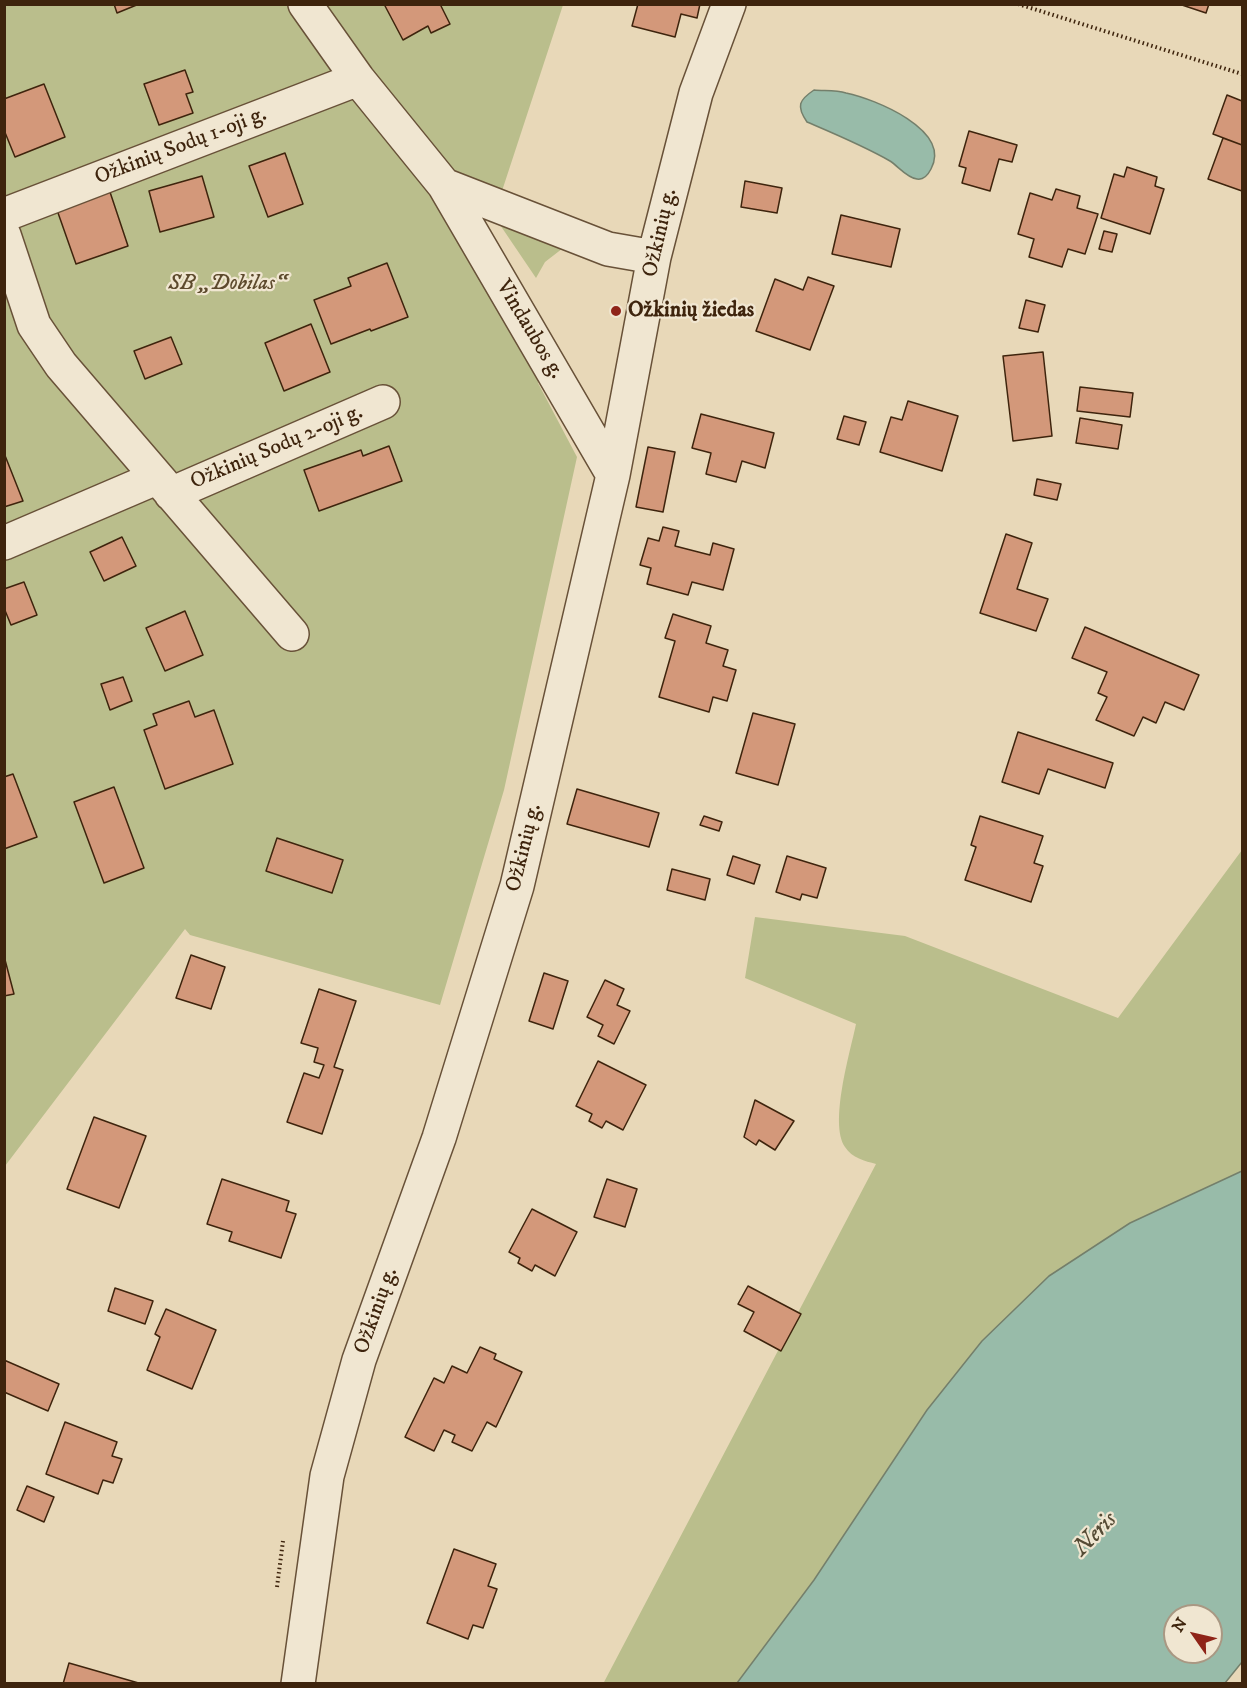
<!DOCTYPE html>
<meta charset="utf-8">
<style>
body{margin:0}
#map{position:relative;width:1247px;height:1688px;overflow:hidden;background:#e8d8b8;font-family:"IM FELL DW Pica",serif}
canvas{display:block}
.frame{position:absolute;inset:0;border:6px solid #3e240d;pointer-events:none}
.north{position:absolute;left:1163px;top:1604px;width:60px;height:60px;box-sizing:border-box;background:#f0e6d1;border:2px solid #a99883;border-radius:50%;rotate:304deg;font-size:16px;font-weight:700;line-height:24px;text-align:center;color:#3e240d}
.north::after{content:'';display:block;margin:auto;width:21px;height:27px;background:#8f2418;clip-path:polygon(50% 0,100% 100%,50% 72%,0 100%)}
</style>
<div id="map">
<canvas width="1247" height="1688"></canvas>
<div class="frame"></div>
<div class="north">N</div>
</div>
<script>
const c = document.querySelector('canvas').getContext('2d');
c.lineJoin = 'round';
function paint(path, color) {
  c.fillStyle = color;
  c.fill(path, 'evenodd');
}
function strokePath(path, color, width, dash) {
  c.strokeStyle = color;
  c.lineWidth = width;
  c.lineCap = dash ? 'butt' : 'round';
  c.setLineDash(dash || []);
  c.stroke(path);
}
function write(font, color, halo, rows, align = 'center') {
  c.font = font + ' "IM FELL DW Pica",serif';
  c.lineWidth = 4.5;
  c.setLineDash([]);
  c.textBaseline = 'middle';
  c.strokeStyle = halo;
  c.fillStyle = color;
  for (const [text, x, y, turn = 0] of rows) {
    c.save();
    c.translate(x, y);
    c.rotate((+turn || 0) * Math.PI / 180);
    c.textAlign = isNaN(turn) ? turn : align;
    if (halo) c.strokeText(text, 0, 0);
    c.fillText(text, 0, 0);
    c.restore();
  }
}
paint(new Path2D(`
 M5,5H563L500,197L451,174L542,370L538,383L577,457L504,790L440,1005L190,935L185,929L5,1166Z
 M494,216L567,245L545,262L536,278Z
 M1242,850V1171L1130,1223L927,1410L814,1580L737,1683L603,1684L876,1164C865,1161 852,1158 845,1147C829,1123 850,1053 856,1024L745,978L755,917L905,936L1118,1018Z`), '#babe8c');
const water = new Path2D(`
 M814,90C824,91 836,90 846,93C875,99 952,130 931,169C928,175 923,180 917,179C907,178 898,166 890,161C864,146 835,134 807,122C796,106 799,100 814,90Z
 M1242,1171V1662L1225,1683H737L814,1580L927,1410L982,1341L1049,1276L1130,1223ZM1175,1616H1211V1652H1175Z`);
paint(water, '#98bba9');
strokePath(water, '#747f6b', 1.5);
const building = new Path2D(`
 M114,4H139L117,13Z
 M384,4H440L450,24L431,33L428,26L403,40Z
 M638,4H700L697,18L681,14L675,37L632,26Z
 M1179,4H1209L1206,13Z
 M185,70L193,92L186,94L193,113L159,125L144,84Z
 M44,84L65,137L15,157L4,130V99Z
 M1227,95L1242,101V145L1213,134Z
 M969,131L1017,145L1012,162L999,159L990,191L962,183L966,168L959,166Z
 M1223,138L1242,145V191L1208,179Z
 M285,153L303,204L268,217L249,166Z
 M1127,167L1157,177L1155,186L1164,189L1150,234L1101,218L1114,174L1124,177Z
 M202,176L214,217L160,232L149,191Z
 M745,181L782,188L777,213L741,207Z
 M1056,189L1080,196L1077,208L1098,214L1085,254L1068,249L1062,267L1029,257L1034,239L1018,234L1030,193L1052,200Z
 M110,192L128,246L76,264L57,210Z
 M841,215L900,229L891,267L832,254Z
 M1104,231L1117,234L1112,252L1099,249Z
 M387,263L408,317L371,331L370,329L331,344L314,300L351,286L348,278Z
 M808,277L834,286L810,350L756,331L775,279L803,290Z
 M1026,300L1045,305L1038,332L1019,328Z
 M311,324L330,372L284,391L265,343Z
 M171,337L182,364L145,379L134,351Z
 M1043,352L1052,436L1013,441L1003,356Z
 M1080,387L1133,393L1130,417L1077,411Z
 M908,401L958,416L942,471L880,452L891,417L902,420Z
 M701,414L774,433L765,468L742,461L736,482L706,474L711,453L692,448Z
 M844,416L866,422L859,445L837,439Z
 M1080,418L1122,425L1118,449L1076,443Z
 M389,446L402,481L319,511L304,470L361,450L363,456Z
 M648,447L675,452L663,512L636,507Z
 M4,453L23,501L4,507Z
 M1037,479L1061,484L1057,500L1034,495Z
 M663,527L679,531L675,546L710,555L713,543L734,549L723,590L692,582L688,595L647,584L651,568L640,565L648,538L659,541Z
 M1006,534L1032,543L1017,589L1048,599L1036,631L980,613Z
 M122,537L136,566L104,581L90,552Z
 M24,582L37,615L11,625L4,608V589Z
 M185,611L203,655L165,671L146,628Z
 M673,614L711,626L706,643L728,650L723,666L736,670L727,701L713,697L709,712L659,697L675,641L665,638Z
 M1085,627L1199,675L1184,710L1165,702L1156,723L1143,717L1134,736L1096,720L1107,697L1098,693L1107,672L1072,658Z
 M123,677L132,701L110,710L101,684Z
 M189,701L195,717L214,710L233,764L165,789L144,730L157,725L153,714Z
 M753,713L795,724L778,785L736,773Z
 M1018,732L1113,763L1105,788L1048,769L1039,794L1002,782Z
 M13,774L37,837L4,849V777Z
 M114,787L144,868L104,883L74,802Z
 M577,789L659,813L649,847L567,824Z
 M704,816L722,822L719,831L700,825Z
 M980,816L1043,836L1034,863L1043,866L1031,902L965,880L976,847L971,845Z
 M277,838L343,860L332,893L266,871Z
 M733,856L760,865L754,884L727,875Z
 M787,856L826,868L817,898L802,894L800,900L776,892Z
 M672,869L710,879L705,900L667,890Z
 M191,955L225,967L211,1009L176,998Z
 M4,956L14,994L4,996Z
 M544,973L568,981L553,1029L529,1021Z
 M605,980L624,989L617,1005L630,1011L614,1044L598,1036L603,1025L587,1017Z
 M319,989L356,1001L334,1067L343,1070L322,1134L287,1122L304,1073L319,1078L324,1065L314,1062L318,1048L301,1043Z
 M598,1061L646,1085L623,1130L606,1121L602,1128L589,1121L592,1114L576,1106Z
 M755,1100L794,1121L775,1150L759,1140L756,1145L744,1137Z
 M94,1117L146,1136L119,1208L67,1189Z
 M222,1179L289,1201L286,1211L296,1214L281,1258L229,1241L232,1232L207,1224Z
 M607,1179L637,1189L625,1227L594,1217Z
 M532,1209L577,1232L555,1276L535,1265L532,1271L518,1263L520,1258L509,1252Z
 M748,1286L801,1314L781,1351L744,1331L754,1312L738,1304Z
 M115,1288L153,1301L145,1324L108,1311Z
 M166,1309L216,1330L192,1389L147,1370L160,1337L155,1334Z
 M480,1347L496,1354L494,1359L522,1372L496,1427L487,1422L472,1451L452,1442L455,1435L444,1430L434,1451L405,1437L434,1378L444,1383L452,1366L467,1373Z
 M4,1360L59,1384L48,1411L4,1392Z
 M65,1422L117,1442L112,1456L122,1459L113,1483L103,1480L98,1494L46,1474Z
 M27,1486L54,1497L44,1522L17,1510Z
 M454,1549L496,1564L488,1586L497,1589L483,1628L473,1625L468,1639L427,1623Z
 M69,1663L142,1684H63Z`);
paint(building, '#d3987a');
strokePath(building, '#3e240d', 1.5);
const street = new Path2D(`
 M305,4L358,79L444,185L613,475
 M444,185L608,249L654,257
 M4,215L358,79
 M4,235L34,325L61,365L292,634
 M171,494L383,402
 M4,543L156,478
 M298,1684L327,1476L359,1360L439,1138L517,886L613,475L654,257L696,93L729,4`);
strokePath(street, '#685138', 36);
strokePath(new Path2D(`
 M1018,4L1242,74
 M277,1587L283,1541`), '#3e240d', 4, [1.5, 3]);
strokePath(street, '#f0e6d1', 33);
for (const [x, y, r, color] of [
 [616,311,6,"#8f2418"]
]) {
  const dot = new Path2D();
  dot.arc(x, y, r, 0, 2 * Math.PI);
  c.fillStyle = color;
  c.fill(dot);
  strokePath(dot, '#f0e6d1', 2);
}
write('22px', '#3e240d', '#f0e6d1', [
 ["Ožkinių Sodų 1-oji g.",181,147,-21],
 ["Ožkinių g.",661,233,-77],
 ["Vindaubos g.",529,330,59],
 ["Ožkinių Sodų 2-oji g.",277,448,-23],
 ["Ožkinių g.",525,848,-76],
 ["Ožkinių g.",377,1311,-70]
]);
write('italic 22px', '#5d4a2d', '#f0e6d1', [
 ["SB „Dobilas“",227,284]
]);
write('bold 22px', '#3e240d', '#f0e6d1', [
 ["Ožkinių žiedas",628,311]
], 'left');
write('italic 24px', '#544a34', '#f0e6d1', [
 ["Neris",1096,1535,-46]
]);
</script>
